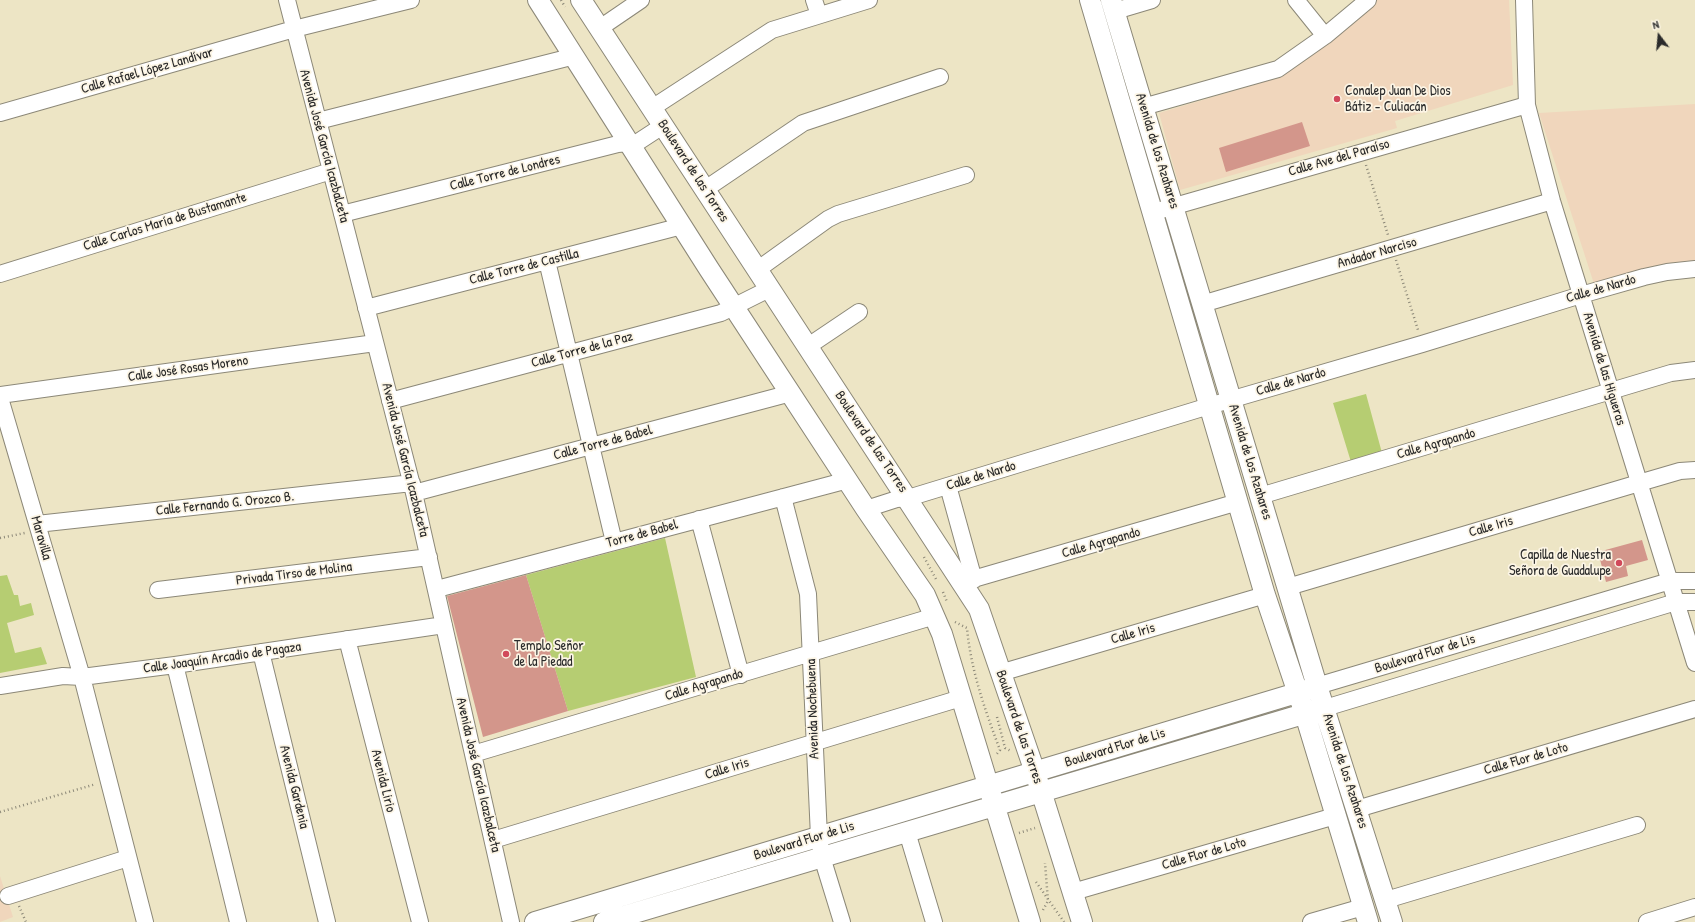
<!DOCTYPE html>
<meta charset="utf-8">
<style>
body{margin:0}
#map{position:relative;width:1695px;height:922px;overflow:hidden;background:#ede5c5;font-family:"Patrick Hand",sans-serif}
canvas{display:block}
.north{position:absolute;left:1639px;top:16px;width:40px;height:40px;-webkit-text-stroke:3px #fcf5e5;paint-order:stroke;rotate:344deg;font-size:11px;font-weight:700;line-height:16px;text-align:center;color:#2b2b2b}
.north::after{content:'';display:block;margin:auto;width:14px;height:18px;background:#2b2b2b;clip-path:polygon(50% 0,100% 100%,50% 72%,0 100%)}
</style>
<div id="map">
<canvas width="1695" height="922"></canvas>
<div class="north">N</div>
</div>
<script>
const c = document.querySelector('canvas').getContext('2d');
c.lineJoin = 'round';
function paint(path, color) {
  c.fillStyle = color;
  c.fill(path, 'evenodd');
}
function strokePath(path, color, width, dash) {
  c.strokeStyle = color;
  c.lineWidth = width;
  c.lineCap = dash ? 'butt' : 'round';
  c.setLineDash(dash || []);
  c.stroke(path);
}
function write(font, color, halo, rows, align = 'center') {
  c.font = font + ' "Patrick Hand",sans-serif';
  c.lineWidth = 3.5;
  c.setLineDash([]);
  c.textBaseline = 'middle';
  c.strokeStyle = halo;
  c.fillStyle = color;
  for (const [text, x, y, turn = 0] of rows) {
    c.save();
    c.translate(x, y);
    c.rotate((+turn || 0) * Math.PI / 180);
    c.textAlign = isNaN(turn) ? turn : align;
    if (halo) c.strokeText(text, 0, 0);
    c.fillText(text, 0, 0);
    c.restore();
  }
}
paint(new Path2D(`
 M1376,0H1509L1513,85L1395,121L1397,128L1180,190L1159,113L1280,77Z
 M1695,104V268L1595,287L1539,113Z
 M0,876L13,917L0,922Z`), '#f0d6bc');
paint(new Path2D(`
 M1366,394L1382,453L1351,462L1333,403Z
 M665,538L696,677L568,711L526,575Z
 M7,575L14,595H18L20,606L31,603L34,615L7,623L15,653L41,647L47,664L0,673V576Z`), '#b6cd72');
paint(new Path2D(`
 M1302,122L1310,146L1226,172L1219,148Z
 M1642,540L1648,560L1626,566L1628,576L1606,582L1598,552Z
 M526,575L568,711L483,737L447,596Z`), '#d3968b');
const minor = new Path2D(`
 M287,0L414,493L511,922
 M814,0L819,15
 M1296,0L1325,36
 M1524,0L1527,105L1552,201L1695,663
 M1115,11L1152,0
 M600,28L641,0
 M1143,107L1278,69L1325,36L1368,0
 M652,108L772,30L869,0
 M0,113L294,29L411,0
 M318,121L575,56
 M704,190L803,123L940,77
 M1161,210L1527,105
 M342,214L618,144L638,142L664,125
 M547,261L614,542
 M757,270L828,219L838,214L966,175
 M0,274L331,171
 M1202,304L1552,201
 M366,308L682,226
 M807,347L859,312
 M0,395L375,343
 M0,398L82,677L145,922
 M390,401L721,313L769,289
 M948,486L974,580
 M414,493L791,393
 M1260,496L1671,373L1695,370
 M783,497L808,594L819,837L822,857L842,922
 M866,509L897,499L908,498L1209,406L1422,344L1581,295L1644,277L1667,272L1695,269
 M699,519L741,675
 M37,524L412,483
 M963,582L1238,502
 M1288,587L1639,483L1680,471L1695,470
 M437,589L848,480
 M158,590L429,557
 M347,639L420,922
 M261,652L327,922
 M175,665L238,922
 M1000,673L1265,595
 M0,686L63,676L82,677L175,665L444,625
 M1317,686L1670,581H1695
 M1325,708L1676,602H1695
 M473,754L935,616
 M1357,809L1695,709
 M907,832L934,922
 M493,840L961,698
 M1073,892L1335,816
 M8,896L128,858
 M1386,900L1637,825
 M1311,922L1363,907
 M1647,922L1695,907`);
const tertiary = new Path2D(`
 M538,0L709,269L866,509L925,595L942,634L1030,922
 M581,0L979,609L1035,772L1082,922
 M1090,0L1265,595L1305,714L1368,922
 M1111,0L1317,686L1392,922
 M535,922L1310,689
 M604,922L1317,710`);
strokePath(minor, '#8c8878', 18);
strokePath(tertiary, '#8c8878', 22);
strokePath(new Path2D(`
 M561,0L565,7
 M1366,165L1388,235
 M1396,260L1418,330
 M0,538L25,533
 M924,557L937,581
 M943,592L947,602
 M955,622L967,628C971,671 985,710 1000,750L996,755
 M997,717L1005,748L1011,751
 M0,812L96,784
 M1019,833L1035,828
 M1036,882L1064,922
 M19,906L26,922
 M1043,910L1048,901L1045,863`), '#8c8878', 2.5, [1, 3]);
strokePath(minor, '#fff', 16);
strokePath(tertiary, '#fff', 20);
for (const [x, y, r, color] of [
 [1337,99,4,"#d1495b"],
 [1619,563,4,"#d1495b"],
 [506,654,4,"#d1495b"]
]) {
  const dot = new Path2D();
  dot.arc(x, y, r, 0, 2 * Math.PI);
  c.fillStyle = color;
  c.fill(dot);
  strokePath(dot, '#fcf5e5', 1.5);
}
write('14px', '#2b2b2b', '#fcf5e5', [
 ["Calle Rafael López Landívar",147,71,-16],
 ["Avenida José García Icazbalceta",324,146,75],
 ["Avenida de los Azahares",1157,151,73],
 ["Calle Ave del Paraíso",1339,158,-16],
 ["Boulevard de las Torres",693,171,57],
 ["Calle Torre de Londres",505,173,-14],
 ["Calle Carlos María de Bustamante",165,222,-17],
 ["Andador Narciso",1377,253,-16],
 ["Calle Torre de Castilla",524,267,-14],
 ["Calle de Nardo",1601,289,-16],
 ["Calle Torre de la Paz",582,350,-15],
 ["Calle José Rosas Moreno",188,369,-8],
 ["Avenida de las Higueras",1604,369,73],
 ["Calle de Nardo",1291,382,-16],
 ["Boulevard de las Torres",871,442,56],
 ["Calle Torre de Babel",603,443,-15],
 ["Calle Agrapando",1436,444,-16],
 ["Avenida José García Icazbalceta",405,460,76],
 ["Avenida de los Azahares",1250,462,73],
 ["Calle de Nardo",981,476,-17],
 ["Calle Fernando G. Orozco B.",225,504,-6],
 ["Calle Iris",1491,527,-16],
 ["Torre de Babel",642,534,-15],
 ["Maravilla",41,538,74],
 ["Calle Agrapando",1101,543,-16],
 ["Privada Tirso de Molina",294,574,-7],
 ["Calle Iris",1133,634,-16],
 ["Boulevard Flor de Lis",1425,654,-17],
 ["Calle Joaquín Arcadio de Pagaza",222,658,-8],
 ["Calle Agrapando",704,685,-17],
 ["Avenida Nochebuena",813,709,-92],
 ["Boulevard de las Torres",1019,727,71],
 ["Boulevard Flor de Lis",1115,748,-17],
 ["Calle Flor de Loto",1526,759,-16],
 ["Calle Iris",727,769,-17],
 ["Avenida de los Azahares",1345,771,72],
 ["Avenida José García Icazbalceta",478,775,77],
 ["Avenida Lirio",383,781,76],
 ["Avenida Gardenia",294,787,76],
 ["Boulevard Flor de Lis",804,841,-17],
 ["Calle Flor de Loto",1204,854,-16]
]);
write('14px', '#2b2b2b', '#fcf5e5', [
 ["Conalep Juan De Dios",1345,91],
 ["Bátiz - Culiacán",1345,107],
 ["Capilla de Nuestra",1611,555,"right"],
 ["Señora de Guadalupe",1611,571,"right"],
 ["Templo Señor",514,646],
 ["de la Piedad",514,662]
], 'left');
</script>
